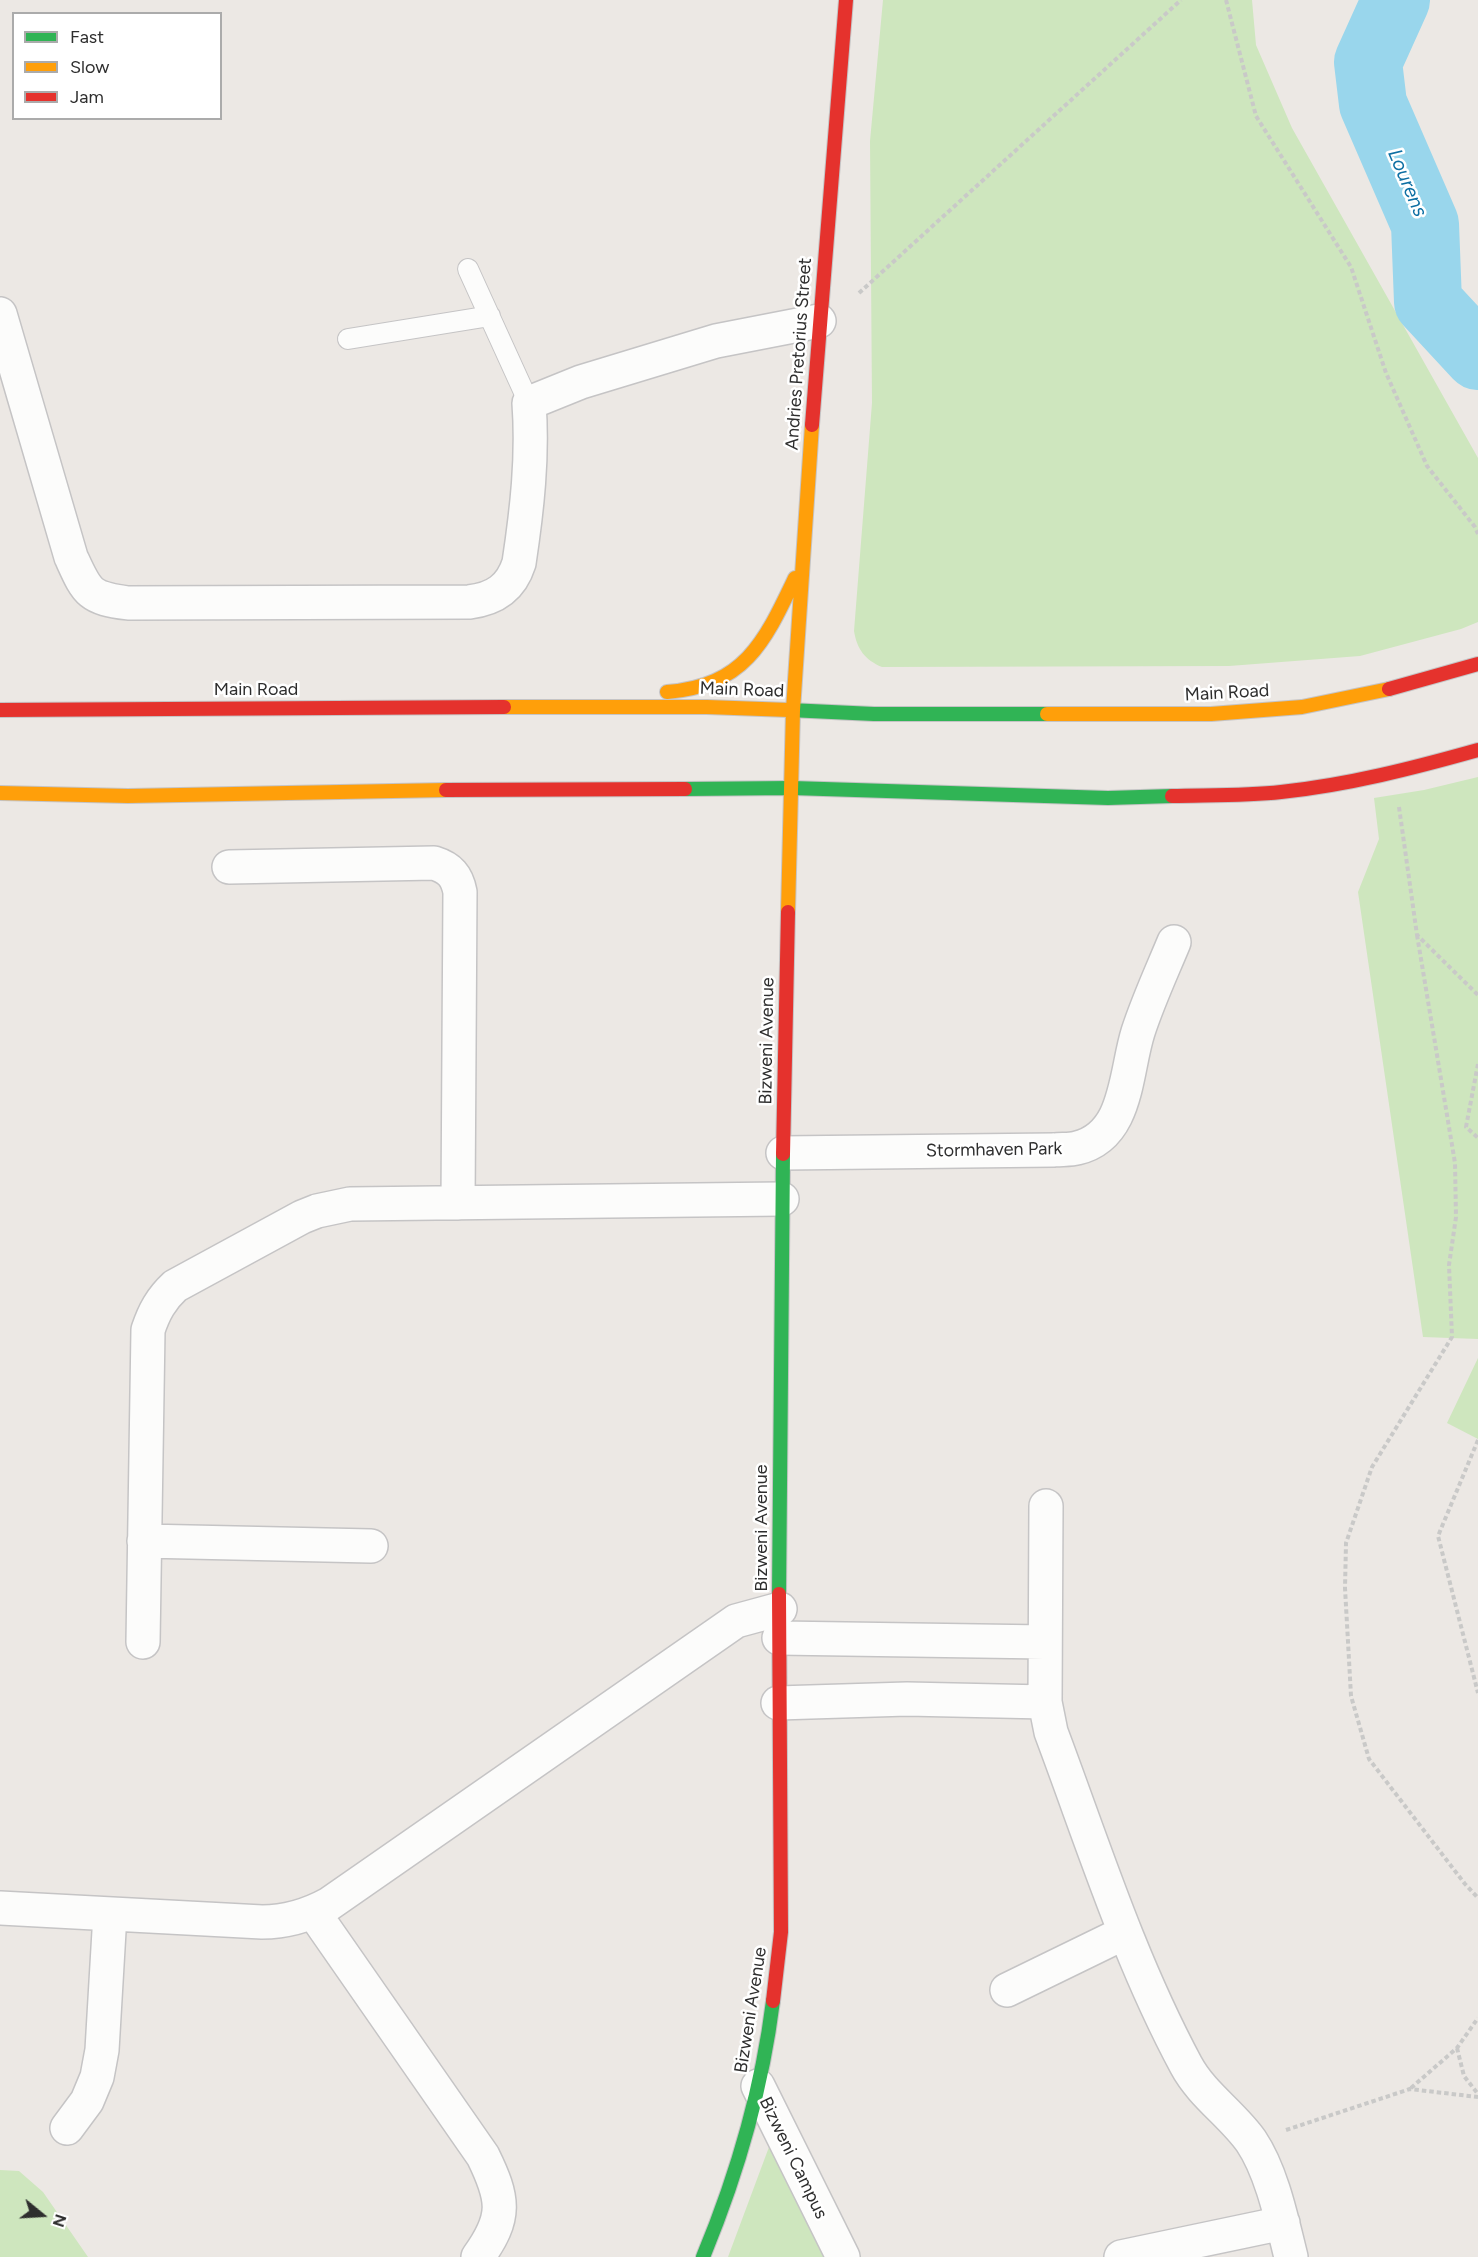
<!DOCTYPE html>
<style>
body{margin:0}
#map{position:relative;width:1478px;height:2257px;overflow:hidden;background:#ece8e4;font-family:Figtree,sans-serif}
canvas{display:block}
.legend{position:absolute;left:12px;top:12px;width:210px;height:108px;box-sizing:border-box;background:#fff;border:2px solid #ababab;margin:0;padding:8px 10px;list-style:none;font-size:18px;color:#2e2e2e}
.legend li{display:flex;align-items:center;gap:12px;height:30px}
.legend b{width:30px;border:2px solid #ababab}
.north{position:absolute;left:12px;top:2185px;width:60px;height:60px;-webkit-text-stroke:4px #fff;paint-order:stroke;rotate:108deg;font-size:16px;font-weight:700;line-height:24px;text-align:center;color:#2e2e2e}
.north::after{content:'';display:block;margin:auto;width:21px;height:27px;background:#2e2e2e;clip-path:polygon(50% 0,100% 100%,50% 72%,0 100%)}
</style>
<div id="map">
<canvas width="1478" height="2257"></canvas>
<ul class="legend">
<li><b style="height:8px;background:#30b455"></b>Fast</li>
<li><b style="height:8px;background:#ff9f0a"></b>Slow</li>
<li><b style="height:8px;background:#e5322d"></b>Jam</li>
</ul>
<div class="north">N</div>
</div>
<script>
const c = document.querySelector('canvas').getContext('2d');
c.lineJoin = 'round';
function paint(path, color) {
  c.fillStyle = color;
  c.fill(path, 'evenodd');
}
function strokePath(path, color, width, dash) {
  c.strokeStyle = color;
  c.lineWidth = width;
  c.lineCap = dash ? 'butt' : 'round';
  c.setLineDash(dash || []);
  c.stroke(path);
}
function write(font, color, halo, rows, align = 'center') {
  c.font = font + ' Figtree,sans-serif';
  c.lineWidth = 5;
  c.setLineDash([]);
  c.textBaseline = 'middle';
  c.strokeStyle = halo;
  c.fillStyle = color;
  for (const [text, x, y, turn = 0] of rows) {
    c.save();
    c.translate(x, y);
    c.rotate((+turn || 0) * Math.PI / 180);
    c.textAlign = isNaN(turn) ? turn : align;
    if (halo) c.strokeText(text, 0, 0);
    c.fillText(text, 0, 0);
    c.restore();
  }
}
paint(new Path2D(`
 M883,0H1252L1256,45L1292,128L1478,458V622L1461,629L1360,656L1229,666L882,667C865,660 857,649 854,631L872,403L870,141Z
 M1478,777V1339L1423,1337L1358,892L1379,839L1374,798L1424,790Z
 M1478,1358V1439L1447,1423Z
 M769,2147L782,2150L833,2257H728Z
 M0,2170L19,2171L43,2192L88,2257H0Z`), '#cee6be');
strokePath(new Path2D(`
 M1396,0L1368,62L1373,104L1425,224L1428,302L1478,356`), '#99d6ec', 68);
const lane = new Path2D(`
 M468,269L529,403
 M348,339L490,316`);
const street = new Path2D(`
 M0,314L71,557C87,592 88,598 128,603L469,602C495,599 511,588 519,563C527,510 533,457 529,403L581,382L716,341L819,321
 M229,867L434,863C450,868 457,876 460,892L458,1203
 M783,1153L1054,1150C1061,1149 1070,1150 1077,1148C1128,1136 1125,1073 1138,1032C1148,1001 1162,971 1174,942
 M1046,1506L1045,1702L1051,1732C1093,1844 1129,1959 1186,2065C1202,2095 1232,2114 1251,2141C1272,2172 1282,2221 1291,2257
 M144,1541L371,1546
 M779,1638L1045,1642
 M143,1642L148,1330C154,1312 161,1299 175,1286L302,1217L317,1211L350,1204L782,1199
 M778,1703L907,1699L1045,1702
 M0,1908L262,1922C287,1922 307,1916 329,1904L736,1621L780,1609
 M314,1913L483,2156C504,2199 507,2217 478,2257
 M1007,1990L1124,1933
 M758,2086L843,2257
 M67,2128L87,2101L97,2077L102,2050L110,1914
 M1121,2257L1283,2223`);
const fast = new Path2D(`
 M789,710L874,714H1047
 M685,789L792,788L1108,798L1172,796
 M779,1594L783,1154
 M703,2257C737,2175 762,2089 773,2001`);
const slow = new Path2D(`
 M667,692C745,686 765,641 795,578
 M504,707H707L789,710
 M1047,714H1211L1302,707L1389,689
 M0,793L128,796L446,790
 M788,912L793,710L812,425`);
const jam = new Path2D(`
 M812,425L846,0
 M1389,689L1478,664
 M0,710L504,707
 M446,790L685,789
 M1172,796C1208,795 1245,796 1281,792C1348,785 1414,768 1478,750
 M783,1154L788,912
 M773,2001L781,1932L779,1594`);
strokePath(lane, '#c5c4c5', 22);
strokePath(street, '#c5c4c5', 36);
strokePath(fast, '#c5c4c5', 16);
strokePath(slow, '#c5c4c5', 16);
strokePath(jam, '#c5c4c5', 16);
strokePath(new Path2D(`
 M1226,0L1256,116L1351,267L1386,373L1427,466L1475,527L1478,534
 M859,293L1181,0
 M1399,807L1417,935L1478,995
 M1417,935L1455,1163L1456,1217L1449,1265L1452,1337L1372,1467L1346,1543L1345,1588L1351,1696L1369,1759L1465,1884L1478,1898
 M1478,1064L1466,1127L1478,1138
 M1478,1440L1438,1536L1478,1693
 M1457,2048L1464,2076L1478,2094
 M1411,2088L1457,2048L1478,2018
 M1286,2130L1410,2089L1478,2097`), '#c9c9c8', 4, [4.5, 3]);
strokePath(lane, '#fcfcfb', 20);
strokePath(street, '#fcfcfb', 33);
strokePath(fast, '#30b455', 14);
strokePath(slow, '#ff9f0a', 14);
strokePath(jam, '#e5322d', 14);
write('18px', '#2e2e2e', '#fff', [
 ["Andries Pretorius Street",799,354,-86],
 ["Main Road",256,690],
 ["Main Road",742,690,2],
 ["Main Road",1227,693,-3],
 ["Bizweni Avenue",767,1041,-89],
 ["Stormhaven Park",994,1150,-1],
 ["Bizweni Avenue",762,1528,-90],
 ["Bizweni Avenue",751,2010,-81],
 ["Bizweni Campus",793,2158,64]
]);
write('italic 20px', '#0d6fa3', '#fff', [
 ["Lourens",1407,183,67]
]);
</script>
